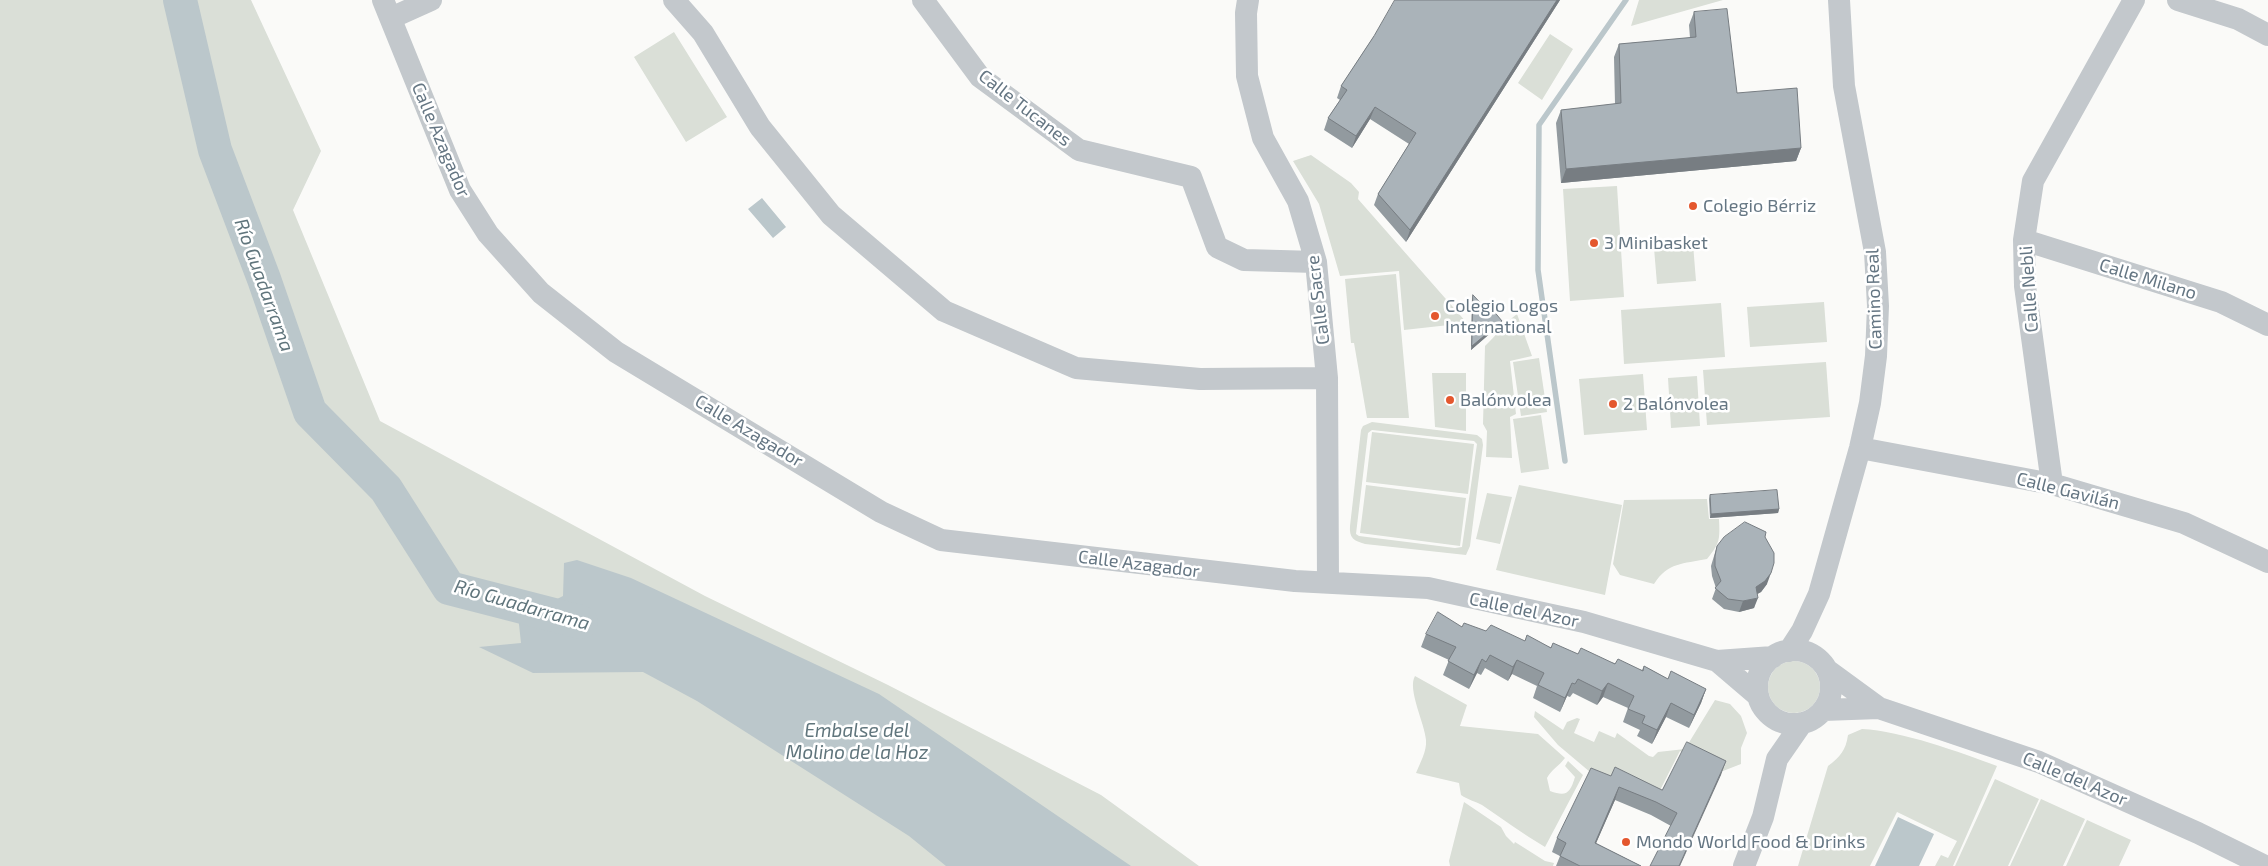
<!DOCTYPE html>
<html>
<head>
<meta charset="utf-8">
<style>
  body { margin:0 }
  canvas { display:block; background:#fafaf8 }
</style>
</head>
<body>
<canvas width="2268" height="866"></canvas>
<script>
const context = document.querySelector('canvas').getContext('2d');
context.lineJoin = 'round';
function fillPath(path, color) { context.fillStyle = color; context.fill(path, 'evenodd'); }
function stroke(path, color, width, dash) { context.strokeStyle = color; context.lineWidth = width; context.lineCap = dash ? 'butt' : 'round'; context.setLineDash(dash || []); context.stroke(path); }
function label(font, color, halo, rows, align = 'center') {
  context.font = font + ' "Exo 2",sans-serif'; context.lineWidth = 5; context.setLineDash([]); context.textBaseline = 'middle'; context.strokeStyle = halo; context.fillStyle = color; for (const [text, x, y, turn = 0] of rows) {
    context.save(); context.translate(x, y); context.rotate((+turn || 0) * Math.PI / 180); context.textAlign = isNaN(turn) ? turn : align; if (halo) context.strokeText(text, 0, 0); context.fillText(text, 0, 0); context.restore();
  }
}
const green = new Path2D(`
  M0 0H251L321 151 293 210 380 421 705 596 888 685 1101 795 1199 866H0Z
  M1639 0H1723L1631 26Z
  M674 32 727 117 686 142 634 57Z
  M1550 34 1573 49 1542 100 1518 83Z
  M1311 155 1351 183 1359 192 1358 199 1467 323 1404 330 1399 271 1340 276 1319 204 1293 161Z
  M1617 186 1624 297 1570 301 1563 189Z
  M1693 244 1696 281 1657 284 1654 248Z
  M1396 274 1409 418H1367L1354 343H1351L1345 279Z
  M1824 302 1827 342 1750 347 1747 307Z
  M1721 303 1725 357 1624 364 1621 310Z
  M1517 314 1532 356 1510 361 1516 414 1510 417 1512 458 1486 457 1487 431 1483 424 1485 346C1496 336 1505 323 1517 314Z
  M1539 358 1547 412 1521 416 1513 362Z
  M1826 362 1830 417 1707 425 1703 370Z
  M1432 373H1466V431L1435 427Z
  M1643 374 1647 430 1584 435 1579 379Z
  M1697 376 1700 426 1671 428 1668 378Z
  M1541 415 1549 469 1521 473 1513 419Z
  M1372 422 1477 435 1482 439 1483 445 1470 546 1466 555 1365 544C1354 541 1349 538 1350 526L1361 430 1363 426ZM1372 430 1474 441 1477 444 1462 547 1455 548 1359 536 1356 534 1368 433Z
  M1372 432 1474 444 1468 494 1366 482Z
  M1366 485 1466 498 1460 546 1360 533Z
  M1519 485 1622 505 1605 595 1496 570Z
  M1487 493 1512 497 1500 544 1476 539Z
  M1707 499 1709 519H1719C1720 540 1720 543 1707 559 1683 564 1668 562 1654 584L1620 575 1613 564 1624 500Z
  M1768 687a26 26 0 1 1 52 0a26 26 0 1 1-52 0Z
  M1415 676 1467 705 1460 726 1538 734 1565 758C1559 766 1551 770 1547 778L1550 791C1567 797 1570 793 1575 777L1565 766 1568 761 1583 775 1545 847C1523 834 1503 819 1482 805 1475 801 1468 800 1461 795L1459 783 1416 773C1420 763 1427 751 1426 740 1425 724 1407 689 1415 676Z
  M1715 700 1730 704 1741 716 1747 733 1741 748V764L1723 771 1680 751 1656 798 1590 772 1558 745 1534 717 1535 711 1563 730 1567 722 1577 718 1580 719 1574 733 1594 742 1599 731 1615 738 1617 733 1649 756 1653 757 1658 752 1685 749Z
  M1862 729C1902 731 1959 752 1997 766L1953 866H1935L1941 855 1948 858 1957 841 1897 812 1870 866H1798L1828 766C1840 757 1846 750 1848 735Z
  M1995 779 2039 799 2008 866H1955Z
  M2041 799 2085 819 2063 866H2010Z
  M1464 802 1501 827 1506 836 1514 844 1515 842 1545 861 1554 863 1553 866H1450L1449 861Z
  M2087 820 2131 840 2119 866H2066Z`);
const water = new Path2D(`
  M762 198 786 227 773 238 748 209Z
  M577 560 631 578 879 694 1131 866H946L909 836 697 701 643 672 533 673 479 647 521 643 518 615 532 612 563 596 564 563Z
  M1898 817 1934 834 1919 866H1875Z`);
const stream = new Path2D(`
  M1565 461 1538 270 1539 125 1626 0`);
const river = new Path2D(`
  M180 0 215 150 264 279 310 412 386 489 449 588 581 622`);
const minor = new Path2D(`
  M383 0 460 190 488 234 541 293 616 352 881 512 941 540 1295 581 1428 588 1584 622 1717 661 1773 657
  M674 0 703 33 760 127 831 215 944 311 1076 368 1200 379 1327 378
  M923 0 980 77 1079 150 1191 177 1217 247 1244 260 1316 262
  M1248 0 1246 13 1247 76 1263 138 1298 201 1316 262 1327 378 1328 582
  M2178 0 2238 19 2268 35
  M391 18 431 0
  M2024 240 2221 302 2268 325
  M1860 448 2052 484 2184 523 2268 562
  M2052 484 2025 286 2024 240 2033 181 2134 0
  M1757 687a37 37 0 1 1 74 0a37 37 0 1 1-74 0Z
  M1789 651 1802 631 1819 594 1860 448 1870 403 1876 356 1878 306 1875 252 1844 86 1839 0
  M1717 661 1758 696
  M1827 670 1879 708 2039 762 2198 833 2265 866
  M1823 710 1879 708
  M1744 866 1763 817 1777 759 1802 723`);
const wall = new Path2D(`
  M1560 0 1406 242 1374 205 1378 194 1409 144 1370 119 1352 148 1324 130 1328 118 1340 100 1337 98 1341 86 1374 36Z
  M1694 12 1737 93 1801 148 1796 161 1561 183 1556 123 1561 110 1615 104 1614 57 1619 44 1690 38 1689 25Z
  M1473 295 1489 312 1502 321 1501 324 1471 350 1472 299Z
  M1710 495 1779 509 1778 513 1710 518 1709 499Z
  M1765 537 1767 584 1761 592 1757 594 1754 608 1739 612 1724 609 1712 599 1716 588 1712 576 1711 566 1717 546Z
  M1462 627 1486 631 1642 670 1644 666 1668 679 1706 689 1701 703 1689 728 1666 717 1652 744 1637 736 1640 730 1623 722 1628 708 1603 697 1597 705 1573 693 1570 697 1567 696 1560 712 1533 698 1537 686 1512 674 1508 681 1485 668 1481 675 1477 673 1469 689 1443 675 1449 660 1421 647 1426 634Z
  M1721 775 1671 826 1651 815 1615 800 1596 843 1641 866H1556L1560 856 1552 852 1557 838 1611 776 1662 790Z`);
const shadedWall = new Path2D(`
  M1557 0H1560L1406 242 1410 230Z
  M1375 107 1370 119 1352 148 1356 136Z
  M1801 148 1796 161 1561 183 1566 169Z
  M1502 321 1501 324 1471 350 1472 346Z
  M1779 509 1778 513 1710 518 1711 514Z
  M1771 573 1767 584 1761 592 1752 597 1756 587Z
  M1758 598 1754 608 1739 612 1743 601Z
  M1482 659 1477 673 1469 689 1474 675Z
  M1517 660 1512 674 1508 681 1513 667Z
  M1572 683 1567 696 1560 712 1565 698Z
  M1608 683 1603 697 1597 705 1602 691Z
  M1706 689 1701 703 1689 728 1694 715Z
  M1671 703 1666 717 1652 744 1657 730Z
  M1726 761 1721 775 1680 866H1679Z
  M1619 787 1615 800 1590 857 1595 843Z`);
const building = new Path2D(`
  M1395 0H1557L1410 230 1378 194 1416 133 1375 107 1356 136 1328 118 1347 90 1341 86 1374 36Z
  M1727 9 1737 93 1797 88 1801 148 1566 169 1561 110 1621 103 1619 44 1696 37 1694 12Z
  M1473 295 1489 312 1492 309 1502 321 1472 346Z
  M1777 490 1779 509 1711 514 1710 495Z
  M1745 522 1766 532 1765 537 1774 553V563L1771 573 1765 581 1756 587 1758 598 1743 601 1728 599 1715 588 1721 581 1715 566V556L1717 546 1724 537Z
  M1438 612 1462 627 1464 623 1486 631 1491 625 1525 641 1527 635 1551 648 1553 643 1578 654 1581 648 1615 664 1618 659 1643 671 1644 666 1668 679 1671 671 1706 689 1694 715 1671 703 1657 730 1642 723 1645 716 1628 709 1634 696 1608 683 1602 691 1578 679 1575 684 1572 683 1565 698 1538 685 1544 673 1517 660 1513 667 1490 655 1486 662 1482 659 1474 675 1448 661 1456 647 1426 634Z
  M1687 742 1726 761 1679 866H1650L1677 813 1656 802 1619 787 1595 843 1641 866H1580L1560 856 1566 843 1557 838 1591 768 1611 776 1615 767 1662 790Z`);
const markers = [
  [1693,206,5,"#e4572e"],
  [1594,243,5,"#e4572e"],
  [1435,316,5,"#e4572e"],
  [1450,400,5,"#e4572e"],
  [1613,404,5,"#e4572e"],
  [1626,842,5,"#e4572e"]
];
const streetNames = [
  ["Calle Tucanes",1025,108,38],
  ["Calle Azagador",441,140,67],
  ["Calle Milano",2148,279,17],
  ["Calle Nebli",2029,289,-94],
  ["Camino Real",1874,299,-92],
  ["Calle Sacre",1318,300,-97],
  ["Calle Azagador",749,431,31],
  ["Calle Gavilán",2068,491,14],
  ["Calle Azagador",1139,564,7],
  ["Calle del Azor",1524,610,12],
  ["Calle del Azor",2075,779,23]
];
const poiNames = [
  ["Colegio Bérriz",1703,206],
  ["3 Minibasket",1604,243],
  ["Colegio Logos",1445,306],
  ["International",1445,327],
  ["Balónvolea",1460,400],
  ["2 Balónvolea",1623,404],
  ["Mondo World Food & Drinks",1636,842]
];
const waterNames = [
  ["Río Guadarrama",264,285,70],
  ["Río Guadarrama",522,605,16],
  ["Embalse del",857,731],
  ["Molino de la Hoz",857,753]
];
fillPath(green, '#dadfd7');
fillPath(water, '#bbc7cb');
stroke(stream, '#bbc7cb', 5.5);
stroke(river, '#bbc7cb', 34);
stroke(minor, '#c3c8cc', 22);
fillPath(wall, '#929a9f');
fillPath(shadedWall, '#777d82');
fillPath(building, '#aab3b9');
stroke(building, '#777d82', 1);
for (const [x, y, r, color] of markers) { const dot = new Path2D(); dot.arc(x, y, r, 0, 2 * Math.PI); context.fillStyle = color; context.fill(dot); stroke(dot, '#fff', 2); }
label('18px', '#657683', '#fff', streetNames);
label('18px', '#657683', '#fff', poiNames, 'left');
label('italic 19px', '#60757c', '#fff', waterNames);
</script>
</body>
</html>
